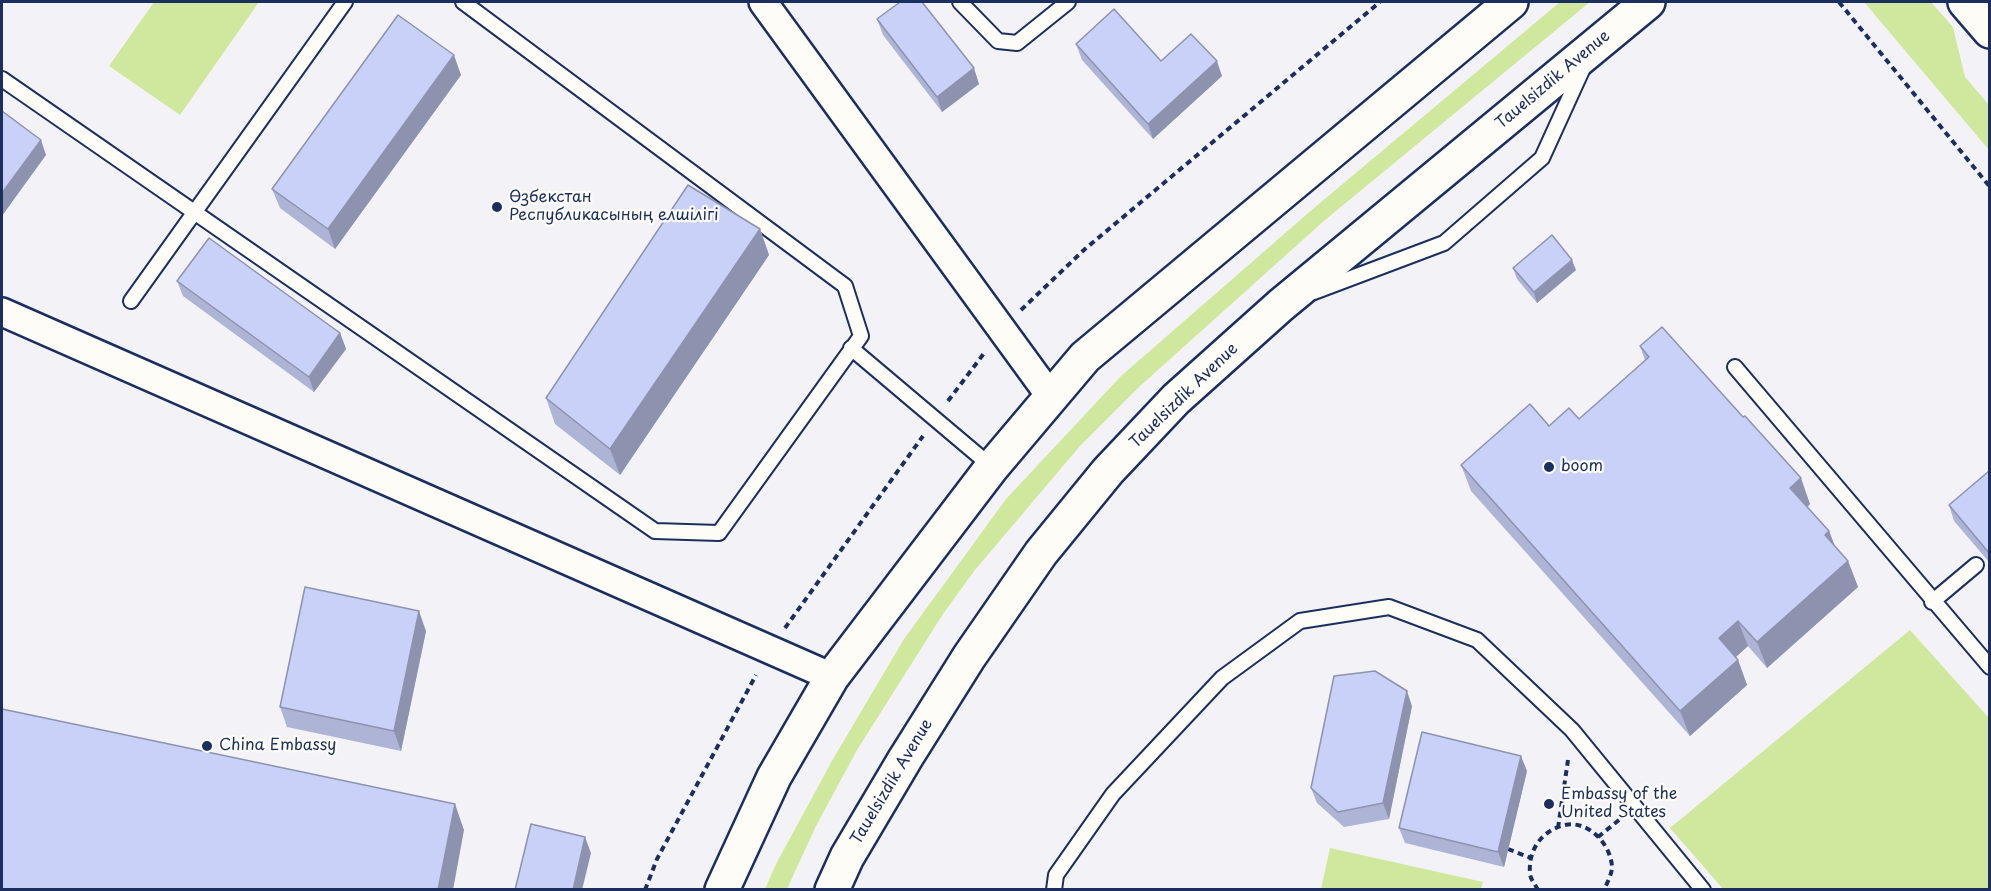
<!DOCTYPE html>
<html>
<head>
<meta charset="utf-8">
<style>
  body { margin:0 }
  #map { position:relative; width:1991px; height:891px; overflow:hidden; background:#f3f3f7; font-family:"Playpen Sans",sans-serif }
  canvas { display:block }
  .frame { position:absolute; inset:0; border:3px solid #1b2f5e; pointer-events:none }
</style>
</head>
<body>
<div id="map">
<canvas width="1991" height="891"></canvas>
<div class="frame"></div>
</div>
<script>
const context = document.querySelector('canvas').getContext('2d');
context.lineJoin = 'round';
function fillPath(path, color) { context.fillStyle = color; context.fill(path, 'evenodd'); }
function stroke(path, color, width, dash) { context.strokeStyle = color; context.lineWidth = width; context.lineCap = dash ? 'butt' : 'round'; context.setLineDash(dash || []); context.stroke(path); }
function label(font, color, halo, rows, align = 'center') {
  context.font = font + ' "Playpen Sans",sans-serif'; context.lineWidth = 4.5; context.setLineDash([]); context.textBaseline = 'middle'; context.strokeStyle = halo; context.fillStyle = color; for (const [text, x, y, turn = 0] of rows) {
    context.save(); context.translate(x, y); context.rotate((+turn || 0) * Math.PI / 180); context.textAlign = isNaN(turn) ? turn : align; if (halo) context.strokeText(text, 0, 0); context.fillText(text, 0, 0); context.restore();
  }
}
const green = new Path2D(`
  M154 2H259L180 115 109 66Z
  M1560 2H1590L1325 220 1139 387 1080 446 975 570 943 614 857 750 816 826 787 889H765L776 864 833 759 904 639 1006 499 1121 376 1314 208Z
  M1864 2H1931L1953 27 1965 77 1989 105V150Z
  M1910 630 1989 718V889H1723L1670 828Z
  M1330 848 1483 882 1481 889H1321Z`);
const path = new Path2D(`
  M1839 2 1990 187
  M1021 310 1085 249 1380 2
  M948 401 985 352
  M785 628 923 436
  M1558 828 1568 760
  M1598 837 1619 820
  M1508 849 1531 858
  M645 890 657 859 756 675
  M1538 890C1535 884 1530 879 1530 873 1528 850 1542 830 1565 825 1589 820 1611 845 1612 867 1612 874 1607 883 1604 890`);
const lane = new Path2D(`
  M960 2 998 41 1017 43 1068 2
  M2 79 655 531 719 533 861 336 845 286 463 2
  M1314 292 1444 243 1542 158 1583 68
  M131 301 345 2
  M851 348 992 467
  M1735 367 1990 667
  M1932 602 1976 565
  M1054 890 1056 875 1113 794 1222 678 1300 621 1389 607 1477 640 1572 730 1703 890`);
const street = new Path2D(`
  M763 2 1051 397
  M2 312 832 677`);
const secondary = new Path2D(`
  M1965 2 1990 31
  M722 890 774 777 832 677 992 467 1085 357 1511 2
  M832 890 847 857 905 759 969 657 1041 553 1108 471 1176 399 1281 305 1648 2`);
const wall = new Path2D(`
  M877 19 979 84 942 112 883 35Z
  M1076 44 1161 61 1222 76 1153 139 1082 60Z
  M461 75 335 249 280 208 272 189Z
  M760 229 769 255 620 475 555 424 546 398Z
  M1513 268 1576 270 1537 303 1517 279Z
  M177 281 340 333 346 349 314 392 183 296Z
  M1640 346 1810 504 1807 507 1829 531 1835 546 1848 561 1858 587 1767 668 1748 646 1736 657 1738 660 1747 685 1690 736 1471 491 1461 465 1549 426 1579 419 1645 360Z
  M1989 471V562L1954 521 1949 505Z
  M426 631 401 751 287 727 280 707Z
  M1412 706 1389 819 1344 827 1317 803 1311 788Z
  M1527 771 1504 867 1405 843 1399 828Z`);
const shadedWall = new Path2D(`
  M454 55 461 75 335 249 328 229Z
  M1217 61 1222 76 1153 139 1148 124Z
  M974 68 979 84 942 112 937 97Z
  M41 140 46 155 2 216V193Z
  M760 229 769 255 620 475 610 449Z
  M1572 260 1576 270 1537 303 1534 292Z
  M340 333 346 349 314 392 309 377Z
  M1801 478 1810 504 1800 514 1790 488Z
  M1829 531 1839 557 1825 535Z
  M1848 561 1858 587 1767 668 1757 642Z
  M419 611 426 631 401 751 394 731Z
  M1738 621 1748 646 1728 664 1719 638Z
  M1738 660 1747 685 1690 736 1680 711Z
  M1407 691 1412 706 1389 819 1383 803Z
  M1521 756 1527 771 1504 867 1498 852Z
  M455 804 464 830 453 890H438Z
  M585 837 591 853 582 890H573Z`);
const building = new Path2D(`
  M900 2H922L974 68 937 97 877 19Z
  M1114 9 1161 61 1191 34 1217 61 1148 124 1076 44Z
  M398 15 454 55 328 229 272 189Z
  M2 111 41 140 2 193Z
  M688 185 760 229 610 449 546 398Z
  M1552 235 1572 260 1534 292 1513 268Z
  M209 238 340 333 309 377 177 281Z
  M1662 327 1743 417 1745 416 1801 478 1790 488 1829 531 1825 535 1848 561 1757 642 1738 621 1719 638 1738 660 1680 711 1461 465 1530 404 1549 426 1569 408 1579 419 1649 357 1640 346Z
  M1989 471V553L1949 505Z
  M305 587 419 611 394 731 280 707Z
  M1375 671 1407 691 1383 803 1338 812 1311 788 1334 676Z
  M2 709 455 804 438 890H2Z
  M1422 732 1521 756 1498 852 1399 828Z
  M531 824 585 837 573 890H515Z`);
const markers = [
  [497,207,6,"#1b2f5e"],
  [1549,467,6,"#1b2f5e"],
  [207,746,6,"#1b2f5e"],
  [1549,804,6,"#1b2f5e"]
];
const streetNames = [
  ["Tauelsizdik Avenue",1553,80,-40],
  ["Tauelsizdik Avenue",1184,396,-44],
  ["Tauelsizdik Avenue",892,782,-59]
];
const poiNames = [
  ["Өзбекстан",509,198],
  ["Республикасының елшілігі",509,216],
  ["boom",1561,467],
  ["China Embassy",219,746],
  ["Embassy of the",1561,795],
  ["United States",1561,813]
];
fillPath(green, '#d0e89e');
stroke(lane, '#1b2f5e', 18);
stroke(street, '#1b2f5e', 32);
stroke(secondary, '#1b2f5e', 38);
stroke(path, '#1b2f5e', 4, [6, 4.5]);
stroke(lane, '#fdfcf7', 14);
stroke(street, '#fdfcf7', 27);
stroke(secondary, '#fdfcf7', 33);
fillPath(wall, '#aeb4d6');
fillPath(shadedWall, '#8d92ae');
fillPath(building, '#cad1f9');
stroke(building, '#8d92ae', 1.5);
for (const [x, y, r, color] of markers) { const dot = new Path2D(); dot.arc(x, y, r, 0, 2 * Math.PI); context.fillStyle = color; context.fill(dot); stroke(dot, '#fdfcf7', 2); }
label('16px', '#1b2f5e', '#fdfcf7', streetNames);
label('16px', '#1b2f5e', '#fdfcf7', poiNames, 'left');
</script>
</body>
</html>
